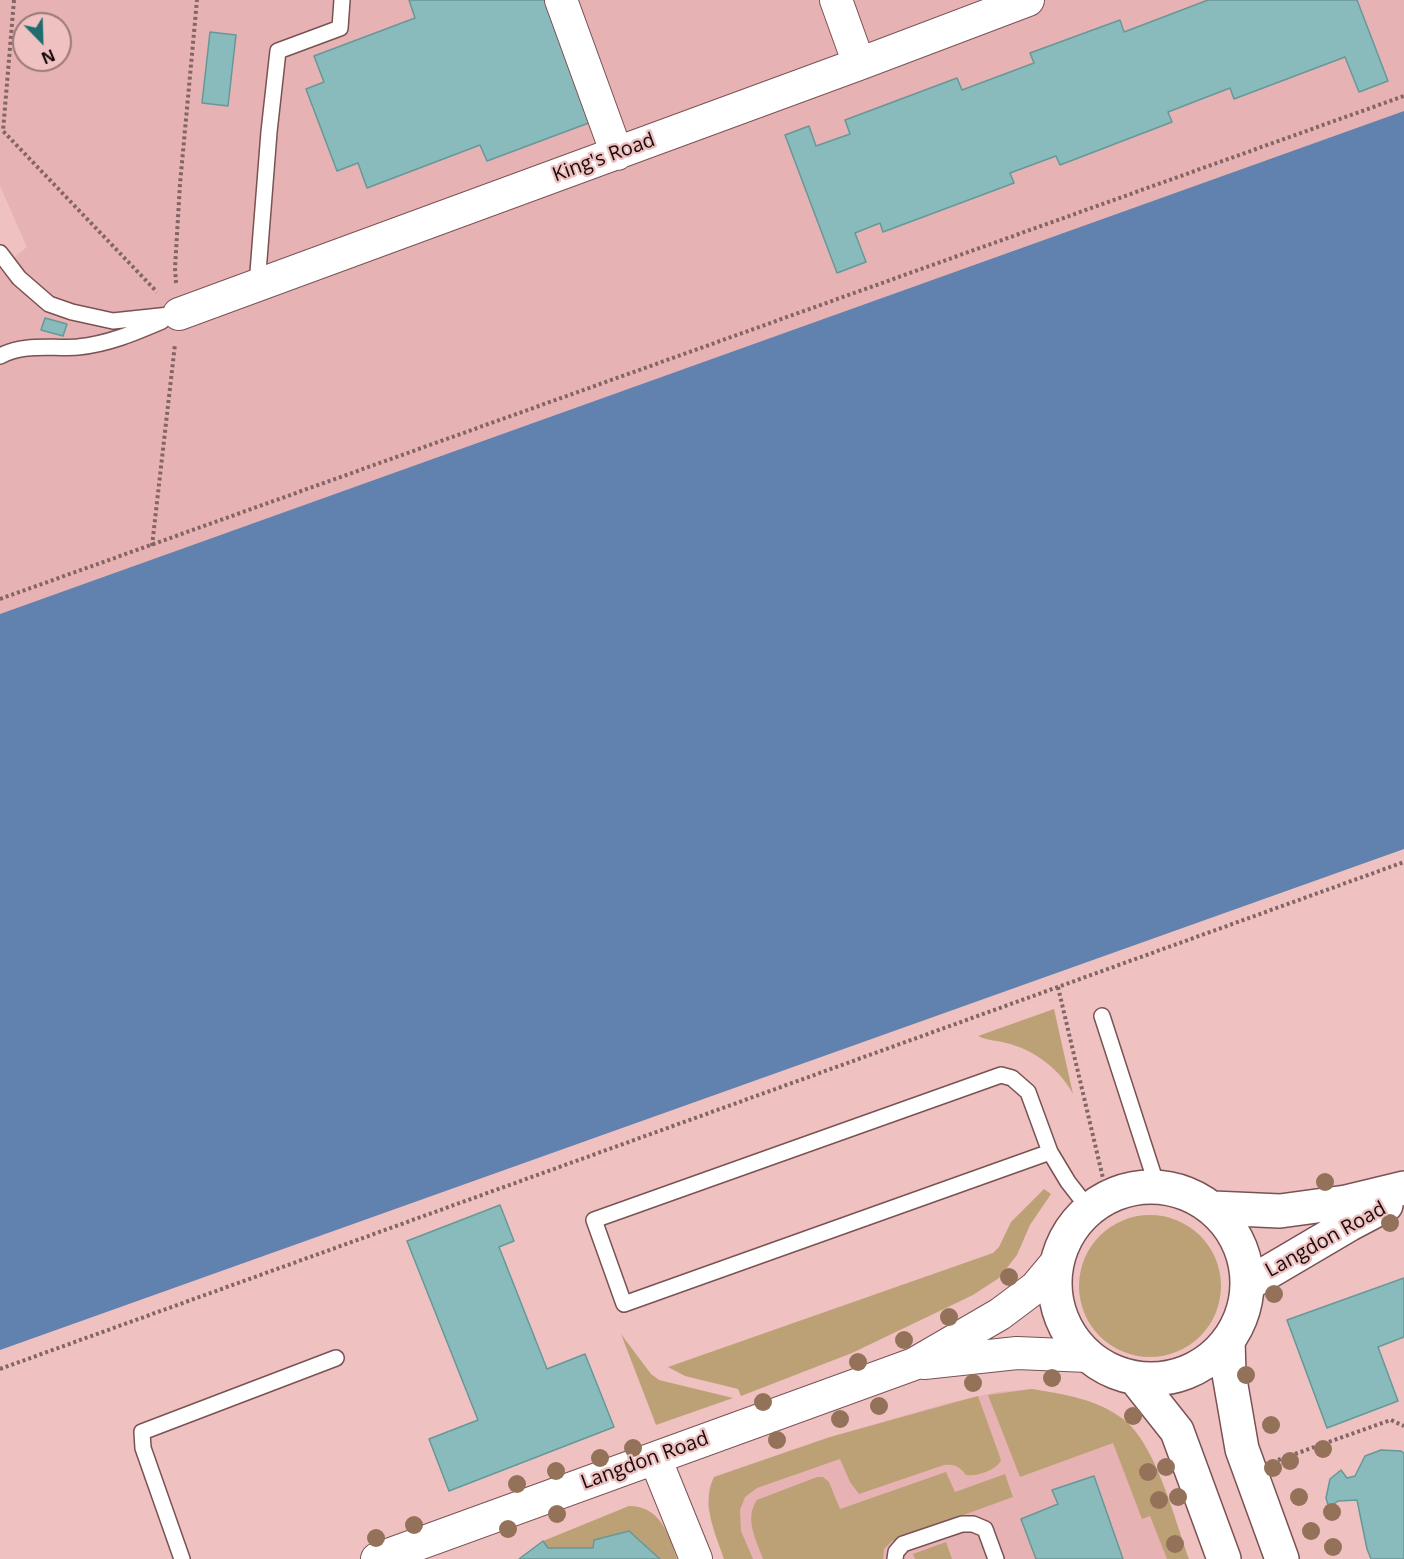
<!DOCTYPE html>
<html>
<head>
<meta charset="utf-8">
<style>
  body { margin:0 }
  #map { position:relative; width:1404px; height:1559px; overflow:hidden; background:#efc1c1; font-family:"Open Sans",sans-serif }
  canvas { display:block }
  .north { position:absolute; left:12px; top:12px; width:60px; height:60px; box-sizing:border-box; background:#efc1c1; border:2px solid #9a7879; border-radius:50%; rotate:157deg; font-size:16px; font-weight:700; line-height:24px; text-align:center; color:#1a0b0c }
  .north::after { content:''; display:block; margin:auto; width:21px; height:27px; background:#1f6c6e; clip-path:polygon(50% 0,100% 100%,50% 72%,0 100%) }
</style>
</head>
<body>
<div id="map">
<canvas width="1404" height="1559"></canvas>
<div class="north">N</div>
</div>
<script>
const context = document.querySelector('canvas').getContext('2d');
context.lineJoin = 'round';
function fillPath(path, color) { context.fillStyle = color; context.fill(path, 'evenodd'); }
function stroke(path, color, width, dash) { context.strokeStyle = color; context.lineWidth = width; context.lineCap = dash ? 'butt' : 'round'; context.setLineDash(dash || []); context.stroke(path); }
function label(font, color, halo, rows, align = 'center') {
  context.font = font + ' "Open Sans",sans-serif'; context.lineWidth = 4.5; context.setLineDash([]); context.textBaseline = 'middle'; context.strokeStyle = halo; context.fillStyle = color; for (const [text, x, y, turn = 0] of rows) {
    context.save(); context.translate(x, y); context.rotate((+turn || 0) * Math.PI / 180); context.textAlign = isNaN(turn) ? turn : align; if (halo) context.strokeText(text, 0, 0); context.fillText(text, 0, 0); context.restore();
  }
}
const built = new Path2D(`
  M0 0H1404V111L0 614V269L27 247 0 186ZM24 24H60V60H24Z
  M1032 1389 1066 1395 1093 1403 1123 1419 1132 1428 1154 1462 1189 1559H724L708 1507 709 1488 714 1477 830 1437 948 1403 997 1392Z`);
const green = new Path2D(`
  M1054 1009 1073 1094C1060 1069 1033 1049 1006 1043 995 1040 988 1041 978 1036Z
  M1044 1189 1051 1194 1030 1225 1017 1255 999 1278 973 1295 852 1353 741 1396 738 1389 685 1376 668 1367 993 1253 999 1247 1011 1222Z
  M1079 1286a71 71 0 1 1 142 0a71 71 0 1 1-142 0Z
  M621 1334 651 1374 659 1380 733 1398 656 1425Z
  M1032 1389C1063 1394 1097 1399 1123 1419 1156 1444 1175 1520 1189 1559H1167L1150 1516 1142 1519 1113 1443 1020 1477 988 1395Z
  M978 1396 1001 1460C997 1470 976 1477 966 1475 959 1466 955 1464 944 1465L859 1494 850 1482 840 1459 757 1488 745 1497 740 1510 741 1531 753 1559H724C715 1532 701 1505 714 1477L830 1437Z
  M946 1472 955 1492 1005 1474 1013 1497 892 1541 884 1549 883 1559H763C756 1539 744 1519 757 1500L817 1477H823L829 1482 840 1509Z
  M629 1506C660 1506 669 1534 677 1559H660L628 1531 594 1540 593 1548H548L543 1541Z
  M946 1542 952 1559H915L913 1554Z`);
const water = new Path2D(`
  M1404 111V849L0 1350V614Z`);
const building = new Path2D(`
  M409 0H549L594 121 487 161 480 145 367 188 358 163 337 171 306 89 324 82 314 56 415 18Z
  M1208 0H1357L1388 81 1359 92 1345 57 1234 99 1230 88 1168 112 1172 122 1060 165 1056 156 1010 173 1014 183 883 232 880 223 855 233 866 262 837 273 785 135 809 126 816 146 850 134 845 120 957 78 962 90 1034 63 1030 53 1120 20 1124 32Z
  M210 32 236 35 228 106 202 103Z
  M45 318 67 324 63 336 41 330Z
  M500 1205 514 1241 499 1247 547 1369 585 1354 614 1427 449 1491 429 1439 478 1420 407 1241Z
  M1404 1278V1337L1378 1347 1398 1401 1327 1428 1287 1320Z
  M1381 1450 1401 1451 1404 1453V1559H1371L1367 1549 1357 1500 1338 1501 1329 1508 1326 1498 1330 1479 1341 1470 1347 1478 1355 1476 1365 1456Z
  M1094 1476 1123 1559H1036L1021 1519 1058 1504 1052 1490Z
  M629 1531 660 1559H519L543 1541 548 1548H593L594 1540Z`);
const path = new Path2D(`
  M14 0 3 131 157 292
  M176 283 175 268 180 184 197 0
  M152 546 175 344
  M0 599 1404 96
  M1058 987 1106 1191
  M0 1369 1404 862
  M1278 1460 1391 1420 1404 1426`);
const service = new Path2D(`
  M0 253 19 278 49 304 72 312 113 321 179 314
  M257 285 269 132 278 51 340 28 342 0
  M0 356C25 343 51 349 78 347 108 344 134 333 162 321
  M1102 1016 1157 1186
  M1001 1075 1012 1078 1028 1092 1050 1152 624 1304 594 1220Z
  M1050 1152 1068 1182 1089 1209
  M182 1559 143 1448 142 1432 336 1358
  M895 1559 896 1552 903 1544 962 1524H973L985 1529 996 1559`);
const minor = new Path2D(`
  M561 0 617 154
  M836 0 859 64
  M179 314 859 64 1028 0
  M924 1363 1017 1353 1088 1356
  M655 1458 696 1559
  M377 1559 914 1364 1000 1314 1036 1287 1056 1263`);
const tertiary = new Path2D(`
  M1055 1283a96 96 0 1 1 192 0a96 96 0 1 1-192 0Z
  M1213 1208 1280 1211 1346 1202 1404 1188
  M1248 1284 1350 1224 1386 1205
  M1228 1340 1229 1374 1242 1449 1282 1559
  M1135 1378 1177 1431 1224 1559`);
const trees = [
  [1325,1182],
  [1390,1223],
  [1009,1277],
  [1274,1294],
  [949,1317],
  [904,1340],
  [858,1362],
  [1246,1375],
  [1052,1378],
  [973,1383],
  [763,1402],
  [879,1406],
  [1133,1416],
  [840,1419],
  [1271,1425],
  [777,1440],
  [633,1448],
  [1323,1449],
  [600,1458],
  [1290,1461],
  [1166,1467],
  [1273,1468],
  [556,1471],
  [1148,1472],
  [517,1484],
  [1178,1497],
  [1299,1497],
  [1159,1500],
  [1332,1512],
  [557,1514],
  [414,1525],
  [508,1529],
  [1311,1531],
  [376,1538],
  [1175,1544],
  [1333,1547]
];
const streetNames = [
  ["King's Road",604,158,-20],
  ["Langdon Road",1326,1240,-29],
  ["Langdon Road",645,1461,-20]
];
fillPath(built, '#e7b2b3');
fillPath(green, '#bda176');
fillPath(water, '#6181af');
fillPath(building, '#89bbbc');
stroke(building, '#669899', 1.5);
stroke(service, '#7a5253', 18);
stroke(minor, '#7a5253', 34);
stroke(tertiary, '#7a5253', 36);
stroke(path, '#836565', 4, [3, 3]);
stroke(service, '#fff', 15);
stroke(minor, '#fff', 32);
stroke(tertiary, '#fff', 33);
context.fillStyle = '#94725a';
for (const [x, y] of trees) { context.beginPath(); context.arc(x, y, 9, 0, 2 * Math.PI); context.fill(); }
label('20px', '#1a0b0c', '#efc1c1', streetNames);
</script>
</body>
</html>
